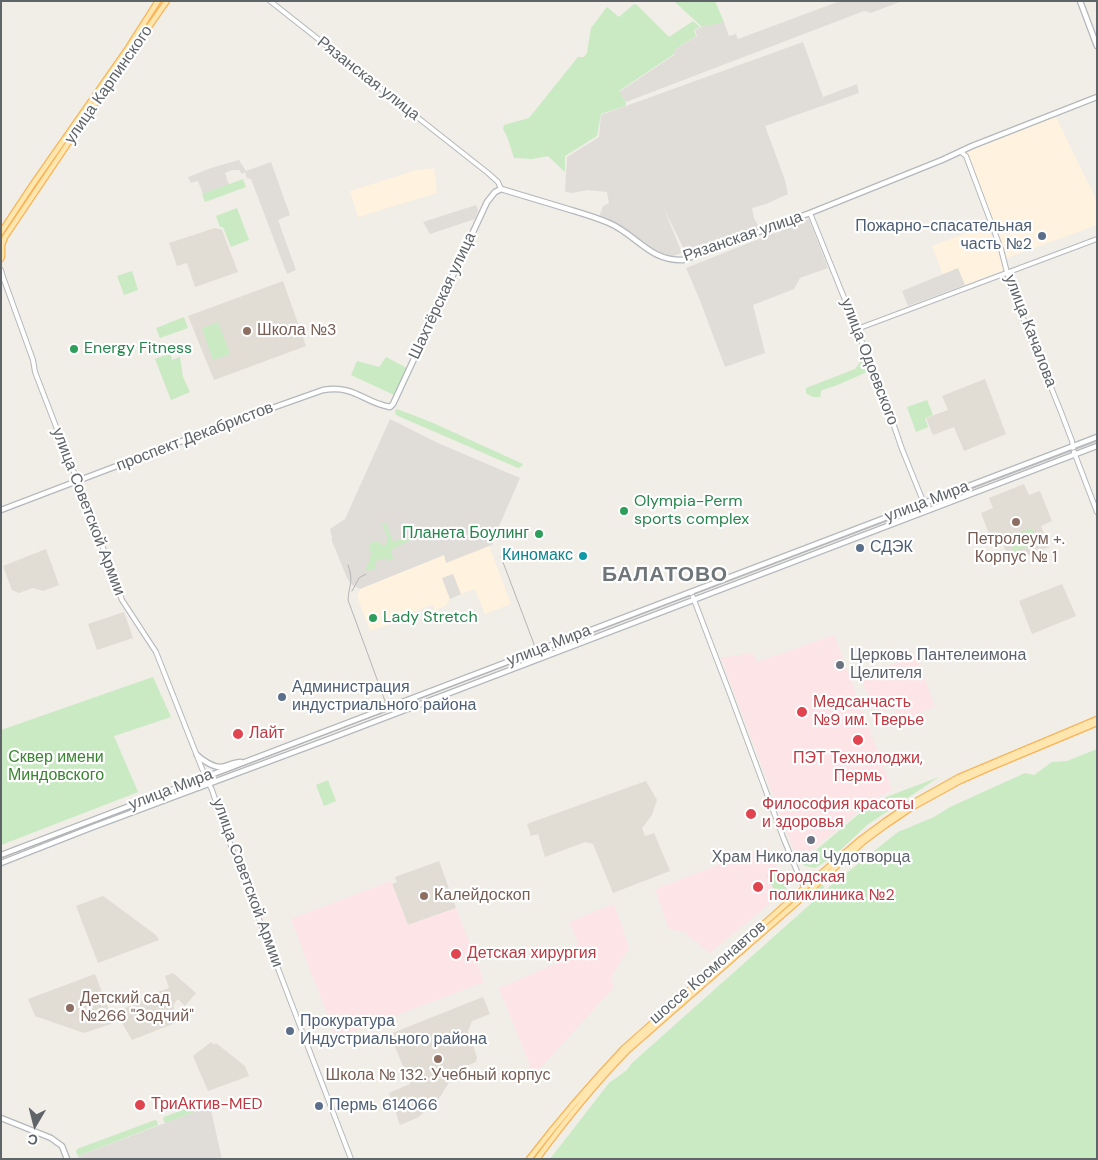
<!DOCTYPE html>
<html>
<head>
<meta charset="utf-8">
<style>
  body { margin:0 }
  #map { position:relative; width:1098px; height:1160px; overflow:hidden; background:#f1ede7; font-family:"DM Sans",sans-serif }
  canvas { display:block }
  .frame { position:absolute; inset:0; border:2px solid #5e6468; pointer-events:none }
  .north { position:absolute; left:10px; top:1100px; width:50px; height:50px; -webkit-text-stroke:4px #fff; paint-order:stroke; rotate:188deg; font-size:14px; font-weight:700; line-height:20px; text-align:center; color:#5e6468 }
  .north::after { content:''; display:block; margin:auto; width:18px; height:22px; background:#5e6468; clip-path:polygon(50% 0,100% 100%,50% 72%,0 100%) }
</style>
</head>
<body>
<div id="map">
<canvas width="1098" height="1160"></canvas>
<div class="frame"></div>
<div class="north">С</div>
</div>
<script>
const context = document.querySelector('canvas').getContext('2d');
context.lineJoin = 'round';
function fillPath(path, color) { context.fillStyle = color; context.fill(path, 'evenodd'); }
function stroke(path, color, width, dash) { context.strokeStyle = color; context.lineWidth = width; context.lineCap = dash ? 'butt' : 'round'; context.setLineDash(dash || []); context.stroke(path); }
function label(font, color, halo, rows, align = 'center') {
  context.font = font + ' "DM Sans",sans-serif'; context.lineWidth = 4.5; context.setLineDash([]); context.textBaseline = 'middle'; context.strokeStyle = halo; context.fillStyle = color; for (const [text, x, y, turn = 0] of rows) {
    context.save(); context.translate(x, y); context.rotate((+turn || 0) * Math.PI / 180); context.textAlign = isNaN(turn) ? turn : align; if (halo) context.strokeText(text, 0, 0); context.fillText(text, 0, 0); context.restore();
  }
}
const commercial = new Path2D(`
  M1056 117 1093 193 1097 204V225L1007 258 967 153 971 150Z
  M434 168 437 193 358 217 350 191 413 171Z
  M985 226 988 227 1000 257 1003 270 965 285 958 268 943 275 932 246Z
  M489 546 511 604 485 614 475 589 461 594 453 574 442 578 450 599 446 606 435 610 432 605 403 616 401 620 370 631 357 596 360 589 445 555 447 562Z`);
const industrial = new Path2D(`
  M840 1H902L871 13 864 11 626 102 619 92 674 55 675 49 697 36 695 30 711 23 724 22 729 36 736 34 738 39Z
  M803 42 823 97 857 84 859 93 765 126 785 180 788 194 766 204 752 208 754 218 760 229 686 253 664 209 682 253 670 257 652 249 626 229 599 217 603 206 609 203 607 192 588 190 572 193 565 192 567 157 599 137 601 115Z
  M239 160 246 171 271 162 290 215 278 220 296 270 287 274 251 179 247 178 245 172 242 174 239 170H232L225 173 229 185 203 194 198 181 191 183 188 177 211 168Z
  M476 205 478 210 475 219 430 234 423 222Z
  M809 219 828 268 800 278 794 289 753 305 765 353 725 367 699 298 686 268Z
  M958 268 965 285 908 306 902 291Z
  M390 419 438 443 520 478 497 531 491 537 493 544 492 545 446 563 444 555 360 589 352 585 347 578 332 541V537L330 529 345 519Z
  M453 574 461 594 450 599 442 578Z
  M210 1106 222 1159H79L78 1156Z`);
const education = new Path2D(`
  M215 228 222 230 238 272 195 287 187 263 177 266 169 243Z
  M283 281 306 346 214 380 188 316Z
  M985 379 1006 434 964 451 954 427 933 435 926 418 948 410 942 396Z
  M1024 484 1029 495 1040 491 1052 521 1041 526 1049 547 1010 563 1002 541 993 544 981 513 993 508 989 498Z
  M46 549 59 585 43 591 33 588 19 593 12 590 3 566Z
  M1062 584 1076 616 1032 634 1019 601Z
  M124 612 133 638 97 650 88 624Z
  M646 781 657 800 652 815 642 828 645 836 654 833 670 871 613 893 593 844 585 842 545 857 538 834 531 836 527 824Z
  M439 861 456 908 408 925 392 884 397 882 395 877Z
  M103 896 156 935 159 940 98 963 76 906Z
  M173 973 196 993 185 1006 178 999 173 1005 178 1022 132 1040 119 1018 121 1016 119 1012 120 1010 138 1003 144 997 169 988 165 976Z
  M95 974 114 1023 84 1033 35 1016 28 999Z
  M483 997 490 1014 472 1021 468 1031 477 1057 476 1062 457 1070 436 1103 417 1118 400 1125 389 1093 410 1084 390 1034Z
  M211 1042 214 1045 216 1043 245 1066 249 1076 208 1091 193 1056Z`);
const medical = new Path2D(`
  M834 635 892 790 872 800 798 861 721 658 752 653 757 662Z
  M916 656 935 707 901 720 894 708 877 713 859 676Z
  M768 846 787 889 710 953 684 932 669 929 655 889Z
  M391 881 408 925 456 908 484 982 336 1038 291 919Z
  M614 904 629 948 611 977 614 987 534 1075 499 988 569 958 578 941 569 922Z`);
const green = new Path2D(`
  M674 1H715L724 22 702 27Z
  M634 4 637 5 669 37 693 21 700 27 694 30 696 36 675 49 674 54 619 91 626 103 625 106 601 114 597 136 565 156V172L548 156 532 159 514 158 508 139 503 129 504 125 529 118 578 57H584L587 53 591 28 607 7 619 17Z
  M243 179 246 187 205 202 202 194Z
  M237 208 249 240 231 247 223 227H220L216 216Z
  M132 271 138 290 124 295 117 276Z
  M184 317 188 328 160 338 156 328Z
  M218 322 230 354 213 360 202 328Z
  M168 354 171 355 172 360 180 357 183 377 190 392 171 400 155 359Z
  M386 357 407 368 394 395 351 375 357 361 379 367Z
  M860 360H863L867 372 835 386 822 390 820 395 821 397H813L806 393V388L855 369 859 364Z
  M927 400 933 415 925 418 928 427 916 432 907 407Z
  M397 409 431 422 523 464 522 466 518 468 396 415 395 411Z
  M386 523 393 542 412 535V539L391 550 393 559 388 561 386 558 376 561 375 569 367 571 366 568C368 564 370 559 371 554 371 550 369 548 370 543L377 541 382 545H385C390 539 385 531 382 524Z
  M1032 528 1038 542 1014 552 1008 538Z
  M153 677 171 717 114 736 138 792 1 845V730Z
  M1097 749V1159H550L609 1083 627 1070 632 1063 815 900 812 894V893L822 884 824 887 823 892 898 832 934 817 950 807 1025 773 1034 775 1052 762 1067 761Z
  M939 777 867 825 834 856 815 868 805 866 801 863 873 802Z
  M328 780 336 801 324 806 316 785Z
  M778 869 788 892 781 896 774 890 767 876Z
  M209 1100 210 1106 165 1123 163 1119 164 1117Z
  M155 1120 157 1121 158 1125 78 1156 76 1152 77 1149Z`);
const tertiary = new Path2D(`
  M270 1 488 173 498 182 501 189
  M961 152 966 156 1001 249 1011 288 1061 412 1072 441 1074 452 1097 512
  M810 213 884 397 902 449 927 511
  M1 270 3 277 33 360 35 372 72 468 82 490 122 600 156 652 203 771 212 790 228 838 351 1159
  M857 329 1097 239
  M691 592 730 694 783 837 801 881 807 893`);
const secondary = new Path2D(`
  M1080 1 1097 46
  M1 510 227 424 323 390C356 385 362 402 390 407L393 404 487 202 495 192 501 189C521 195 541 201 561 207 577 212 593 216 609 223 637 235 649 261 683 260L810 213 942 160 972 146 1097 97
  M197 755C202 760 213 767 220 767 227 767 233 762 241 762
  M1 855 1097 437
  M1 863 93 827 329 739 1097 446
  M1 1118 51 1138 62 1146 67 1159`);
const primary = new Path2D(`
  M1 232 33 184 128 48 158 1
  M1 259 2 256V245L5 237 90 111 167 1
  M529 1159C559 1120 591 1083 624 1048L804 888 861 839 884 822 909 805 959 777 1097 719
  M537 1159C565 1121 595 1084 628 1050L803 897 863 842 886 825 911 808 960 781 987 769 1097 723`);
const tram = new Path2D(`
  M501 557 534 644V652L528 659
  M348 565C354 582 349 584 348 600L385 701 384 709 379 714
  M352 591 359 578 366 574
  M1 858 1097 441`);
const markers = [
  [1042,236,5,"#5c6f8a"],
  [247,331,5,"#8d6e63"],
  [74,349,5,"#2e9e5b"],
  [624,511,5,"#2e9e5b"],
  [1016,522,5,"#8d6e63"],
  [539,534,5,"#2e9e5b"],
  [860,548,5,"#5c6f8a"],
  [583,556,5,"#0f9aa8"],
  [373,618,5,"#2e9e5b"],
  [840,665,5,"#6b7280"],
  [282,697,5,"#5c6f8a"],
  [802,712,6,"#e0444e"],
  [238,734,6,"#e0444e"],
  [858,740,6,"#e0444e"],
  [751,814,6,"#e0444e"],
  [811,840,5,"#6b7280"],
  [758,887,6,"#e0444e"],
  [424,896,5,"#8d6e63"],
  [456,954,6,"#e0444e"],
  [70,1008,5,"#8d6e63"],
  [290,1031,5,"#5c6f8a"],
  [438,1059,5,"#8d6e63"],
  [140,1105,6,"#e0444e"],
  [319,1106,5,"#5c6f8a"]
];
const streetNames = [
  ["Рязанская улица",368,79,38],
  ["улица Карпинского",109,85,-55],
  ["Рязанская улица",743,237,-19],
  ["Шахтёрская улица",443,296,-65],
  ["улица Качалова",1030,331,69],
  ["улица Одоевского",869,362,69],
  ["проспект Декабристов",195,437,-21],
  ["улица Мира",927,502,-21],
  ["улица Советской Армии",88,512,69],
  ["улица Мира",549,646,-21],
  ["улица Мира",171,790,-21],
  ["улица Советской Армии",247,883,70],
  ["шоссе Космонавтов",708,973,-41]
];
const serviceNames = [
  ["Пожарно-спасательная",1032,227,"right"],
  ["часть №2",1032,245,"right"],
  ["СДЭК",870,548],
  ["Администрация",292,688],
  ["индустриального района",292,706],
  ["Прокуратура",300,1022],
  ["Индустриального района",300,1040],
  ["Пермь 614066",329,1106]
];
const educationNames = [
  ["Школа №3",257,331],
  ["Петролеум +.",1016,540,"center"],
  ["Корпус № 1",1016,558,"center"],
  ["Калейдоскоп",434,896],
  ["Детский сад",80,999],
  ["№266 \"Зодчий\"",80,1017],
  ["Школа № 132. Учебный корпус",438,1076,"center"]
];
const leisureNames = [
  ["Energy Fitness",84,349],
  ["Olympia-Perm",634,502],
  ["sports complex",634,520],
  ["Планета Боулинг",529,534,"right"],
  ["Lady Stretch",383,618]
];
const cultureNames = [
  ["Киномакс",573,556]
];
const worshipNames = [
  ["Церковь Пантелеимона",850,656],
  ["Целителя",850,674],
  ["Храм Николая Чудотворца",811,858,"center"]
];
const healthNames = [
  ["Медсанчасть",813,703],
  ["№9 им. Тверье",813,721],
  ["Лайт",249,734],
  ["ПЭТ Технолоджи,",858,759,"center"],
  ["Пермь",858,777,"center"],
  ["Философия красоты",762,805],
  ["и здоровья",762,823],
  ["Городская",769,878],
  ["поликлиника №2",769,896],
  ["Детская хирургия",467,954],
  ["ТриАктив-MED",151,1105]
];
const parkNames = [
  ["Сквер имени",56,758],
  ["Миндовского",56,776]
];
const districtNames = [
  ["БАЛАТОВО",665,575]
];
fillPath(commercial, '#fff2de');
fillPath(industrial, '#e0ddd9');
fillPath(education, '#e1ddd5');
fillPath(medical, '#fde4e6');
fillPath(green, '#c9eac3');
stroke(tertiary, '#b4b8bc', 6);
stroke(secondary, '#b3b8bc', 7);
stroke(primary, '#f9b458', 7);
stroke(tertiary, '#fff', 4);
stroke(secondary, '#fff', 4.5);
stroke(primary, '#ffe6ae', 4.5);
stroke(tram, '#b4b5b6', 1);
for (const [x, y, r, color] of markers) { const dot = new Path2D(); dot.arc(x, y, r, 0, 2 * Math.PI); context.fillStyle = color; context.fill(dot); stroke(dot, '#fff', 2); }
label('16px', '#5e6468', '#fff', streetNames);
label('16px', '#4e5e75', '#fff', serviceNames, 'left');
label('16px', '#785e54', '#fff', educationNames, 'left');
label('16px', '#27864d', '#fff', leisureNames, 'left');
label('16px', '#0d838f', '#fff', cultureNames, 'right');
label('16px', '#5b616d', '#fff', worshipNames, 'left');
label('16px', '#be3a42', '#fff', healthNames, 'left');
label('16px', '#398530', '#fff', parkNames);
context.letterSpacing = '1px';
label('bold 21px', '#6f767a', '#fff', districtNames);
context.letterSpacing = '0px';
</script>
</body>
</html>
